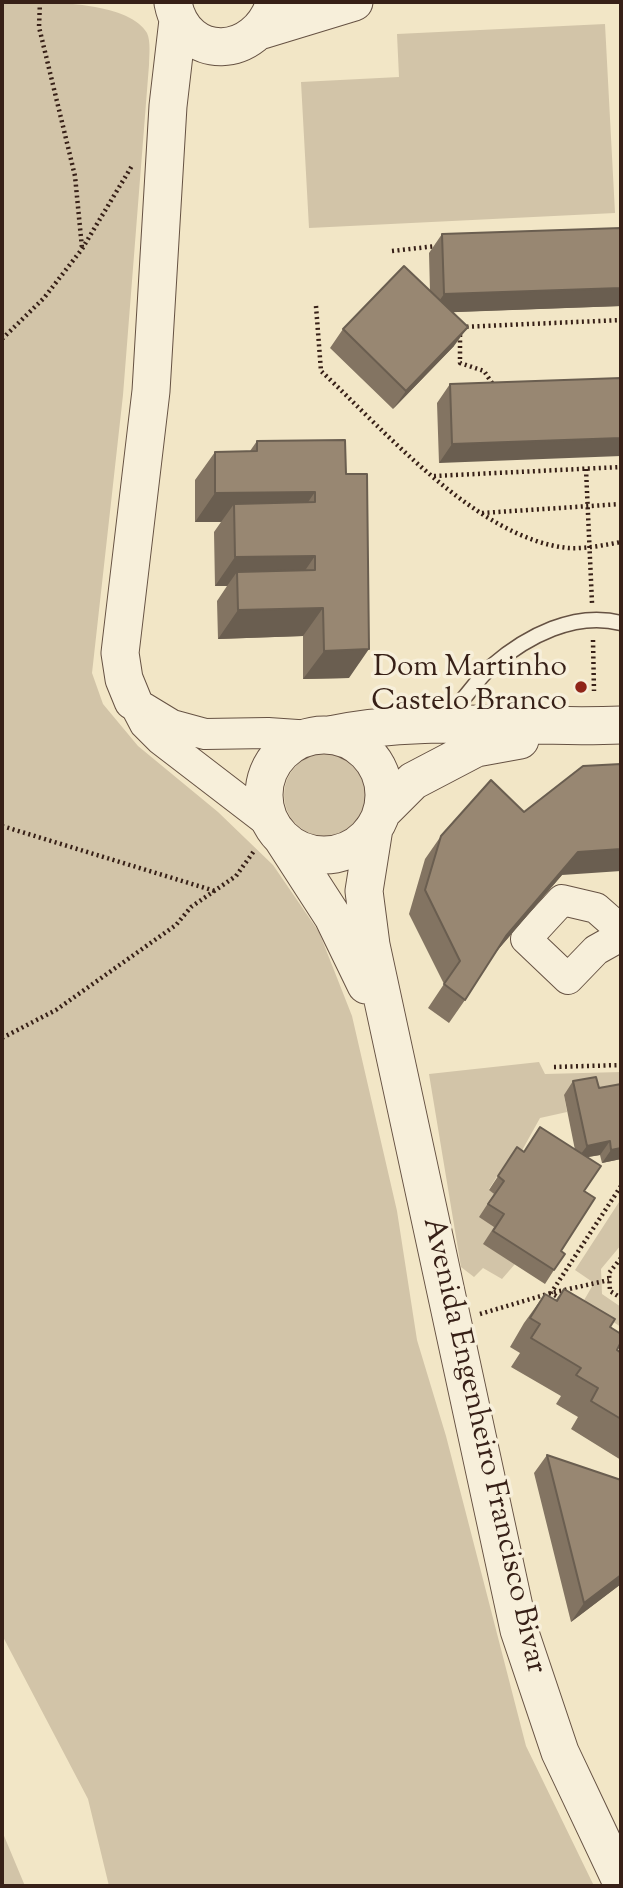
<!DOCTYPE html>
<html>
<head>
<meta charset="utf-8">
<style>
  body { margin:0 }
  #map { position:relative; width:623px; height:1888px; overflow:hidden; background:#f2e6c6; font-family:"Sorts Mill Goudy",serif }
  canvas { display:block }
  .frame { position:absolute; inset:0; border:4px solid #372017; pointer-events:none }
</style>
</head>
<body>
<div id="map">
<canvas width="623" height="1888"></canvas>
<div class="frame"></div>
</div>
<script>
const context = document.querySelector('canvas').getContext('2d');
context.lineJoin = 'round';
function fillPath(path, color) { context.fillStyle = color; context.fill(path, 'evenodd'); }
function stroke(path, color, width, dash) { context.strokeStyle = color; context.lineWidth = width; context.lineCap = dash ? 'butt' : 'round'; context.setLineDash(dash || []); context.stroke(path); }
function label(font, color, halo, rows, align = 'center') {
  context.font = font + ' "Sorts Mill Goudy",serif'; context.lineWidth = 7; context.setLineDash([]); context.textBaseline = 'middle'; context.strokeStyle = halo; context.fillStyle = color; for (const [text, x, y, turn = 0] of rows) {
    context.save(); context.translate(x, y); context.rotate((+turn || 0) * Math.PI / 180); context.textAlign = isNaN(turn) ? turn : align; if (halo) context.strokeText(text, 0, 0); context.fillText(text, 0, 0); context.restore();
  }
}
const green = new Path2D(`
  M2 2C43 2 128 0 147 33 151 42 149 56 149 65L123 395 92 673 103 704 138 746 218 812 273 865 319 932 352 1016 397 1211 417 1340 446 1436 526 1746 594 1886H109L88 1799 2 1635Z
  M605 24 615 213 309 228 301 82 399 77 397 34Z
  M284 795a41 41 0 1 1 82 0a41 41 0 1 1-82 0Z
  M539 1062 545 1074 621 1072V1095H564L567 1112 540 1118 514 1165 507 1161 489 1189 494 1194V1227L484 1244 515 1264 502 1279 483 1268 474 1277 461 1267 429 1074Z
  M621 1199V1245L601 1269 602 1294 621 1307V1327L583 1302 594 1283 575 1270Z
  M2 1831 25 1886H2Z`);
const path = new Path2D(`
  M40 2 39 27 75 176 82 248
  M392 251 436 246
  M316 306 321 371C384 430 478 539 568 548 585 549 605 545 621 542
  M461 327 621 320
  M460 335V363L484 371 494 386
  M2 339 44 298 82 249 133 164
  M586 469 592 603
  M434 476 621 467
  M482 513 621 504
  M593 640 594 691
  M2 826 215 891
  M2 1038 56 1010 176 925 191 907 236 876 254 851
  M554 1067 621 1065
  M621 1258 609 1273 610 1291 621 1298
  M561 1299 551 1293 621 1186
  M480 1314 551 1293 609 1280`);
const service = new Path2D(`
  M445 718C463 703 475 681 492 666 527 636 575 611 621 623`);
const minor = new Path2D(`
  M133 701 145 724 160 739 272 825
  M144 708 172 725 205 734 268 733 312 736
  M621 930 596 908 562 900 526 939 568 979 596 950 621 936`);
const tertiary = new Path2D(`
  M173 3C185 63 257 60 275 2
  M262 30 354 2
  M133 701 124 679 120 653 151 391 168 106 178 20
  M329 735C425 715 524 729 621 725
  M264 795a60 60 0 1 1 120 0a60 60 0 1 1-120 0Z
  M382 812 413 781 476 748 520 740
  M374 828 364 891 371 945 519 1630 560 1752 621 1881
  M282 838 333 917 366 985`);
const wall = new Path2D(`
  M442 234 621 306 452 312 454 346 393 409 330 348 343 329 430 292 429 253Z
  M621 378 439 463 437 403 450 384Z
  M345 440 349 678 303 679V636L218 639 217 601 227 586H215L214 532 221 522H195V480L215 452 250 451 257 441Z
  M441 836 562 875 496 952 465 1000 449 1023 428 1008 444 984 409 914 425 859Z
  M573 1081 599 1088 621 1159 602 1163 600 1155 587 1157 584 1191 561 1251 554 1270 545 1284 483 1244 494 1227 479 1217 494 1194 489 1190 517 1147 523 1151 575 1150 564 1095Z
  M564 1289 610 1327 617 1350 621 1353V1460L571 1429 578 1417 556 1404 561 1396 511 1367 520 1353 510 1347 524 1323 545 1294 555 1301Z
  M547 1455 621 1584 571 1622 534 1473Z`);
const shadedWall = new Path2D(`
  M621 288V306L431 313 444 294Z
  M468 327 454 346 393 409 406 391Z
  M621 438V456L439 463 452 444Z
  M315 492 295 521 234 504 221 522H195L215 493Z
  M315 556 295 585 237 572 227 586H215L235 557Z
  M323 608 303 636 218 639 238 610Z
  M369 649 349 678 303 679 324 651Z
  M621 849V871L562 875 490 959 506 936 578 852Z
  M610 1141 600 1155 577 1159 587 1146Z
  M621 1148V1159L602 1163 611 1150Z
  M621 1575V1584L571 1622 584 1603Z`);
const building = new Path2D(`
  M621 228V288L444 294 442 234Z
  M404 266 468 327 406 391 343 329Z
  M621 378V438L452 444 450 384Z
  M345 440 346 474H367L369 649 324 651 323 608 238 610 237 572 315 570V556L235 557 234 504 315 502V492L215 493V452L257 451V441Z
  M621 764V849L578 852 506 936 465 1000 444 984 460 961 425 890 441 836 491 780 524 812 583 766Z
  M596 1077 599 1088 621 1084V1148L611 1150 610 1141 587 1146 573 1081Z
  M540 1127 601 1166 584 1191 595 1198 561 1251 565 1254 554 1270 493 1231 504 1214 488 1204 504 1181 498 1176 517 1147 524 1152Z
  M564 1289 615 1319 610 1327 621 1334V1342L617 1350 621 1353V1419L591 1401 598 1388 576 1375 581 1368 531 1338 540 1324 530 1318 545 1294 557 1301Z
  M547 1455 621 1480V1575L584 1603Z`);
const markers = [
  [581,687,7,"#8f2418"]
];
const poiNames = [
  ["Dom Martinho",567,670],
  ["Castelo Branco",567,704]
];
const streetNames = [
  ["Avenida Engenheiro Francisco Bivar",482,1446,77]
];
fillPath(green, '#d2c4a8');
stroke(service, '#665243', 17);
stroke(minor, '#665243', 32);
stroke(tertiary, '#665243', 39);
stroke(path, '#372017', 4.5, [2, 3.5]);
stroke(service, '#f7efda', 14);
stroke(minor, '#f7efda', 30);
stroke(tertiary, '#f7efda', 37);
fillPath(wall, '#837462');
fillPath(shadedWall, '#6a5e50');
fillPath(building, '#988772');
stroke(building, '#6a5e50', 2);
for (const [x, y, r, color] of markers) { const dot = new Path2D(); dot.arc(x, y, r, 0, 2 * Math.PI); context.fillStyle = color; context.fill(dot); stroke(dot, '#f7efda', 2.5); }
label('30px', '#372017', '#f7efda', poiNames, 'right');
label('30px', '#372017', '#f7efda', streetNames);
</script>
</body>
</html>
